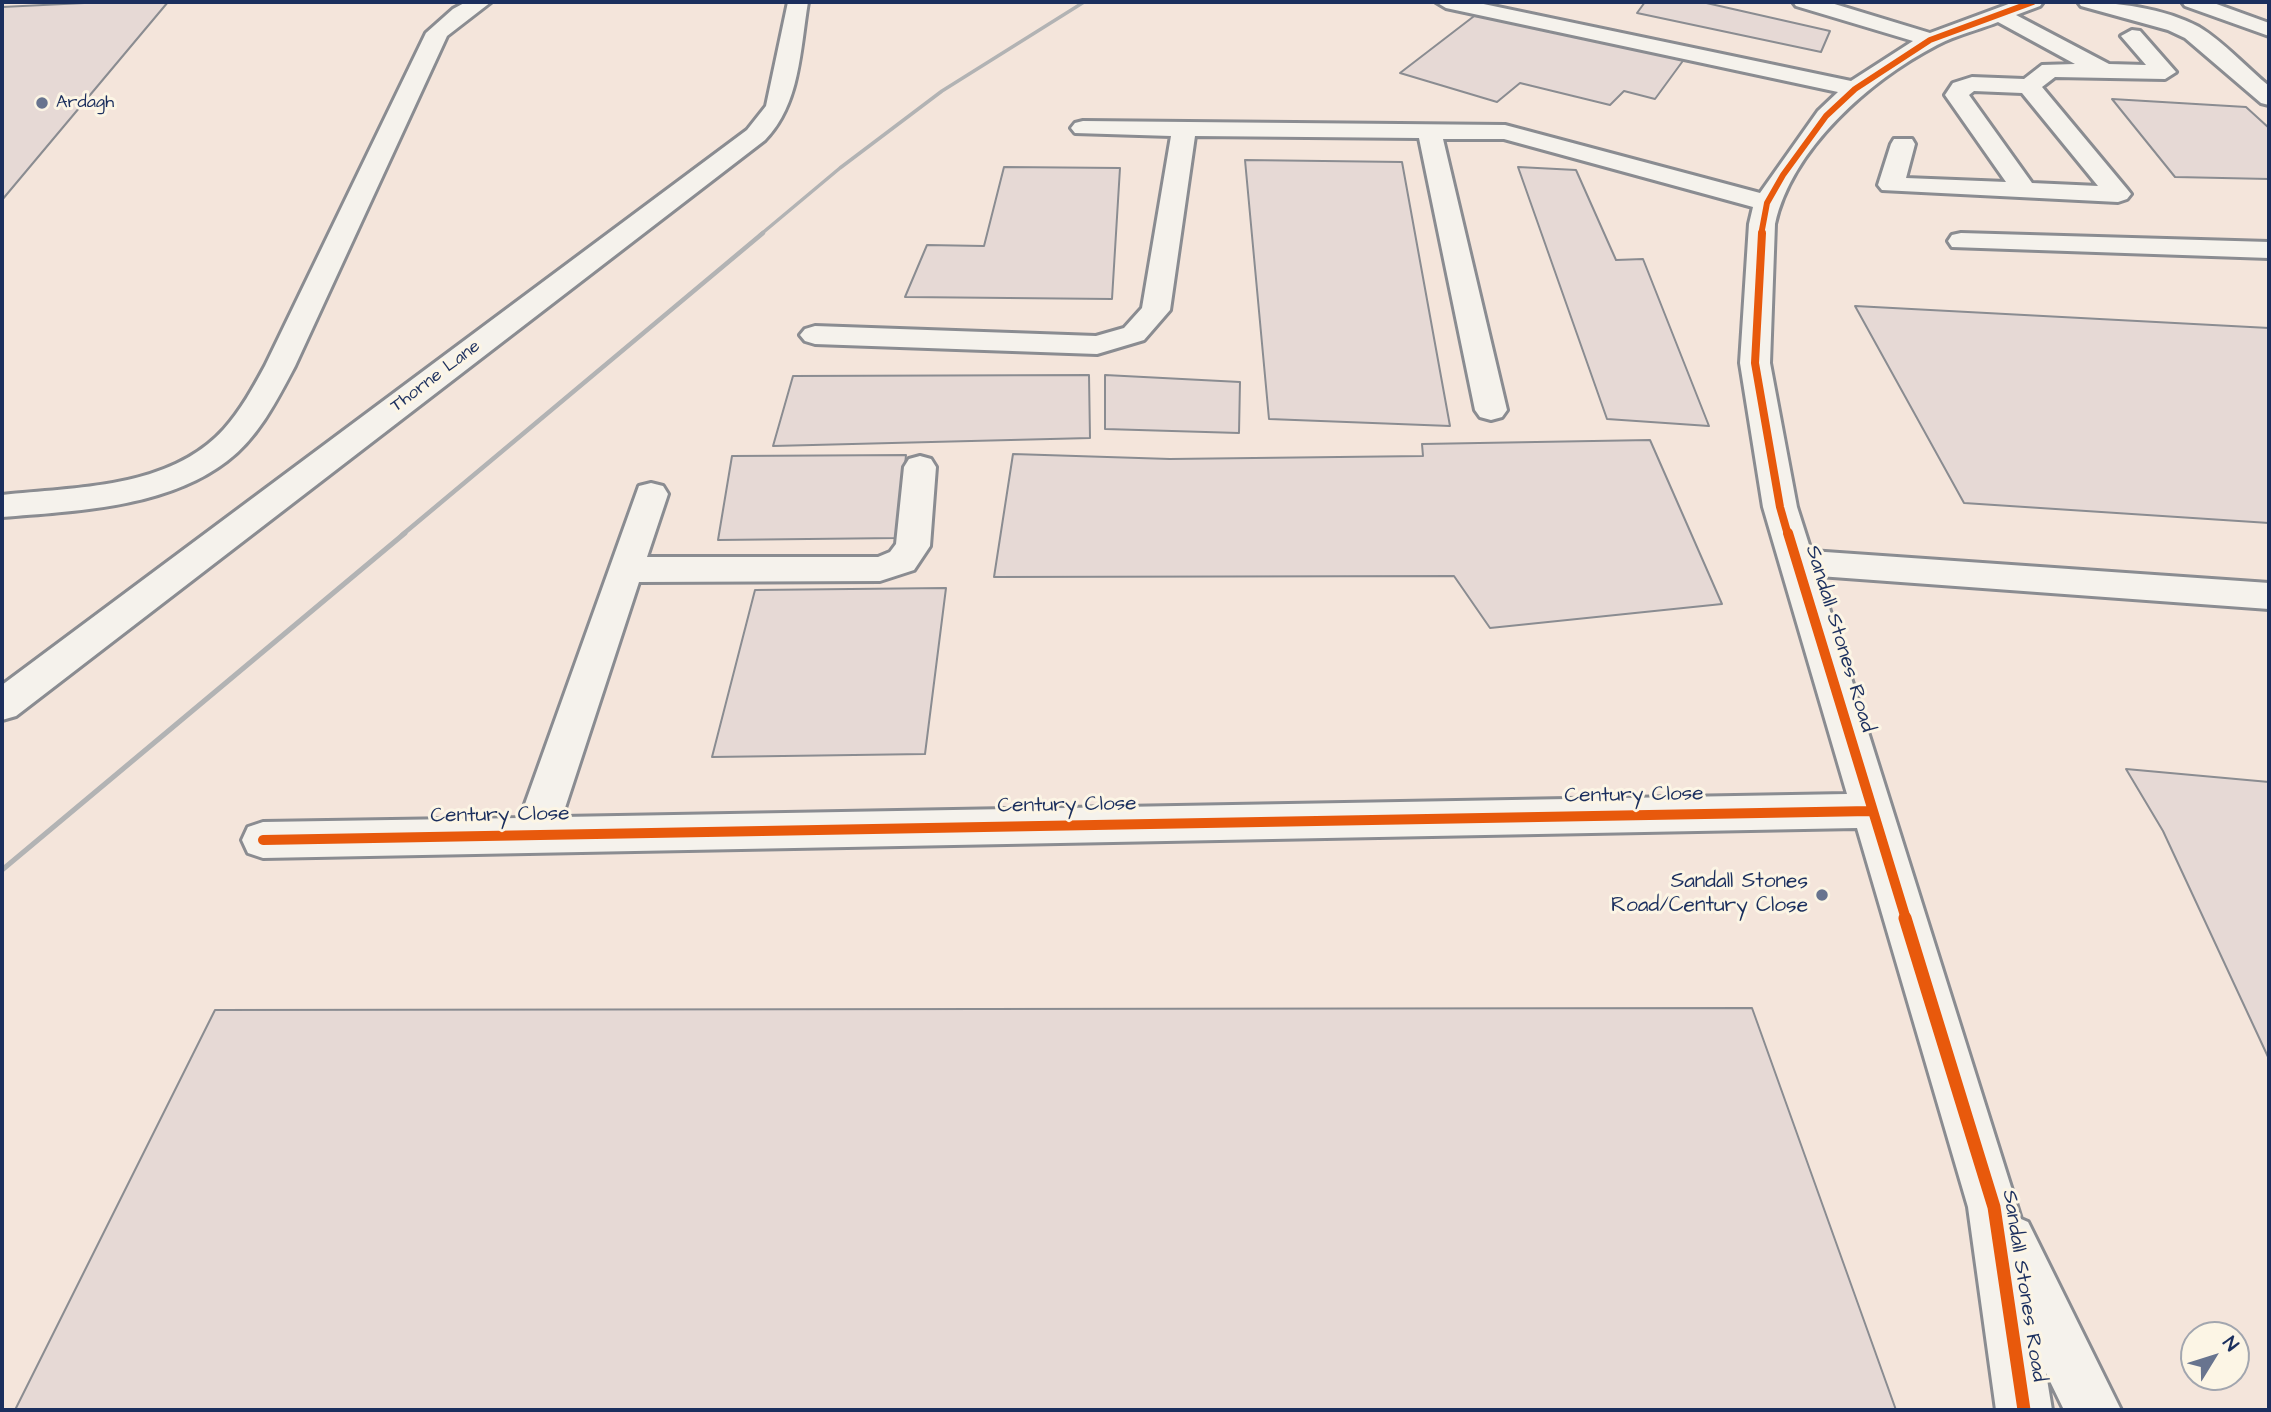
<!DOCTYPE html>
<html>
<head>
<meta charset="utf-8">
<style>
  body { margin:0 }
  #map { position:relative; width:2271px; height:1412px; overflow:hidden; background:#f7f3ea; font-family:"Architects Daughter",sans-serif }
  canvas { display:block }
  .frame { position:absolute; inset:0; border:4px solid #1b2f5e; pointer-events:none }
  .north { position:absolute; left:2180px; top:1321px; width:70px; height:70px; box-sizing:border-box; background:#fcf5e5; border:2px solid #a2a6af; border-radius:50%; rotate:52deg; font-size:19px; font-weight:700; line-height:28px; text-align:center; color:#1b2f5e }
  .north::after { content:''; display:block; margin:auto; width:24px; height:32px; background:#68748f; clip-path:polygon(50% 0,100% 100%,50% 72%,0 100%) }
</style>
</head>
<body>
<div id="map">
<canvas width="2271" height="1412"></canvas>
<div class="frame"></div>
<div class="north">N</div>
</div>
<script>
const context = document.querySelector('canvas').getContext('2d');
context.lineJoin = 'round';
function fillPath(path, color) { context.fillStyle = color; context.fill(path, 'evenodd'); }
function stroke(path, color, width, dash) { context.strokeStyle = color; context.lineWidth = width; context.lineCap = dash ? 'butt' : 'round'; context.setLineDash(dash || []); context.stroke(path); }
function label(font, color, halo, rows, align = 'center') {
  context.font = font + ' "Architects Daughter",sans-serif'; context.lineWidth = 6; context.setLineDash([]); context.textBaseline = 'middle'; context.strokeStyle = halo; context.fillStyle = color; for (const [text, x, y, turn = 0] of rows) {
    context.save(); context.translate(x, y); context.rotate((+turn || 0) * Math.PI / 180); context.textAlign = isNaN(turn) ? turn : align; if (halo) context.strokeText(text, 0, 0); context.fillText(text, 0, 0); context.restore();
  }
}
const built = new Path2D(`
  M2 2H2269V1410H2ZM2194 1335H2236V1377H2194Z`);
const building = new Path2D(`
  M105 2H168L2 200V7Z
  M1645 2H1702L1830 31 1821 52 1637 13Z
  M1482 10 1685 58 1655 99 1624 91 1610 105 1520 83 1497 102 1400 73Z
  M2112 99 2246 107 2269 128V179L2175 177Z
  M1245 160 1402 162 1450 426 1269 419Z
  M1004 167 1120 168 1112 299 905 297 927 245 984 246Z
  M1518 167 1576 170 1616 260 1643 259 1709 426 1607 419Z
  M1855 306 2269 328V523L1964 503Z
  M1089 375 1090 438 773 446 793 376Z
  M1105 375 1240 382 1239 433 1105 429Z
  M1650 440 1722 604 1490 628 1454 576 994 577 1013 454 1170 459 1423 456 1422 444Z
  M906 455 898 538 718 540 732 456Z
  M946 588 925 754 712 757 755 590Z
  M2126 769 2269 782V1059L2163 831Z
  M1752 1008 1896 1410H15L215 1010Z`);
const minor = new Path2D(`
  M466 2H491L447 36 295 366C277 400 258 438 227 461 166 508 75 511 2 517V495C75 487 170 489 224 429 241 410 253 388 265 366L426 33 453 9Z
  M788 2H808C800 50 800 104 765 140L16 716 2 720V685L747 130 766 106Z
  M1436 2H1474L1851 81 1913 41 1796 6 1793 2H1828L1930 33 2014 2H2043L2040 6 2016 15 2109 64 2146 65 2121 36 2132 30 2140 31 2176 72 2165 79 2055 77 2042 87 2127 189 2131 194 2127 199 2118 202 1882 190 1878 185 1891 144 1894 139H1912L1915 144 1906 178 2006 182 1945 95 1953 83 1972 77 2024 79 2042 65 2075 64 1998 22C1978 30 1956 35 1937 45 1870 80 1792 148 1775 224L1770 363 1797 507 1811 551 2269 583V609L1819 576 2021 1219 2028 1222 2121 1410H2064L2046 1373 2052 1410H1996L1968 1207 1857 828 263 858 248 853 242 840 248 827 263 822 520 818 639 486 651 483 663 486 668 494 647 557H878L890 552 896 544 904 467 909 459 920 456 931 459 936 467 930 546 914 570 880 581 639 582 562 817 1847 794 1763 507 1740 363 1749 224 1753 207 1504 139H1443L1507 410 1502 417 1491 420 1480 417 1475 410 1419 138 1195 136 1170 310 1144 340 1097 354 815 344 805 341 800 335 805 329 815 326 1096 336 1124 328 1142 308 1171 136 1075 133 1071 128 1075 123 1083 121 1505 125 1760 193 1818 111 1838 92 1446 8ZM1974 91 2022 93 2098 186 2032 183 1969 95Z
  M2078 2C2116 2 2164 8 2199 27 2224 42 2247 68 2269 86V105L2261 103 2185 38 2168 30 2081 6Z
  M2182 2H2211L2269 23V36L2185 6Z
  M1961 233 2269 242V258L1952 247 1948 241 1952 235Z`);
const railFar2 = new Path2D(`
  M760 235 840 168 942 91 1084 2`);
const railFar1 = new Path2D(`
  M402 535 763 233`);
const rail = new Path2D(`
  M2 870 405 533`);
const cyclewayFar3 = new Path2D(`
  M1761 235 1767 203 1783 175 1826 116 1855 89 1930 40 2033 2`);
const cyclewayFar2 = new Path2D(`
  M1762 233 1755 363 1780 507 1788 535`);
const cyclewayFar1 = new Path2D(`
  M1788 533 1906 919
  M263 840 1871 811`);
const cycleway = new Path2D(`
  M1905 918 1994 1207 2024 1410`);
const markers = [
  [42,103,7,"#68748f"],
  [1822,895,7,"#68748f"]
];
const farPoinames = [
  ["Ardagh",56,103]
];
const farStreetnames = [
  ["Thorne Lane",436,377,-37]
];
const streetNames = [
  ["Sandall Stones Road",1839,639,73],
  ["Century Close",1634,796,-1],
  ["Century Close",1067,806,-1],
  ["Century Close",500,816,-1],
  ["Sandall Stones Road",2023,1286,81]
];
const poiNames = [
  ["Sandall Stones",1808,883],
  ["Road/Century Close",1808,907]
];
fillPath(built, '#f4e5db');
fillPath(building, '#e6d9d5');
stroke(building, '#8a8c91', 2);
stroke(minor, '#8a8c91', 6);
fillPath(minor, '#f5f2ec');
stroke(railFar2, '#b2b3b4', 3.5);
stroke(railFar1, '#b2b3b4', 4.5);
stroke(rail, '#b2b3b4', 5);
stroke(cyclewayFar3, '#e8590c', 6);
stroke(cyclewayFar2, '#e8590c', 8);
stroke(cyclewayFar1, '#e8590c', 10);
stroke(cycleway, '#e8590c', 13);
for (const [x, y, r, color] of markers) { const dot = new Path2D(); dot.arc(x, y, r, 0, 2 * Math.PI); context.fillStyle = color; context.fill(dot); stroke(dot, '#fcf5e5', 2.5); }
label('18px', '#1b2f5e', '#fcf5e5', farPoinames, 'left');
label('18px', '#1b2f5e', '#fcf5e5', farStreetnames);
label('21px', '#1b2f5e', '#fcf5e5', streetNames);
label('21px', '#1b2f5e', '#fcf5e5', poiNames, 'right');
</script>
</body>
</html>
